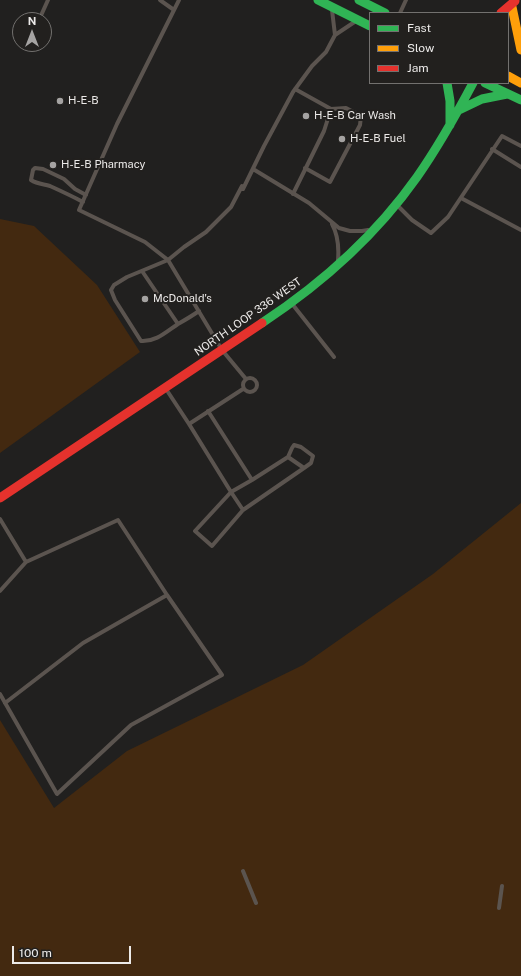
<!DOCTYPE html>
<html>
<head>
<meta charset="utf-8">
<style>
  body { margin:0 }
  #map { position:relative; width:521px; height:976px; overflow:hidden; background:#21201f; font-family:"Public Sans",sans-serif }
  canvas { display:block }
  .legend { position:absolute; left:369px; top:12px; width:140px; height:72px; box-sizing:border-box; background:#22201e; border:1px solid #73716f; margin:0; padding:5px 7px; list-style:none; font-size:12px; color:#eceae9 }
  .legend li { display:flex; align-items:center; gap:8px; height:20px }
  .legend b { width:20px; border:1px solid #73716f }
  .north { position:absolute; left:12px; top:12px; width:40px; height:40px; box-sizing:border-box; background:#22201e; border:1px solid #73716f; border-radius:50%; rotate:0deg; font-size:11px; font-weight:700; line-height:16px; text-align:center; color:#eceae9 }
  .north::after { content:''; display:block; margin:auto; width:14px; height:18px; background:#a5a3a2; clip-path:polygon(50% 0,100% 100%,50% 72%,0 100%) }
  .scale { position:absolute; left:12px; top:946px; width:119px; height:18px; box-sizing:border-box; border:2px solid #eceae9; border-top:0; padding-left:5px; font-size:12px; line-height:14px; white-space:nowrap; color:#eceae9; -webkit-text-stroke:3px #22201e; paint-order:stroke }
</style>
</head>
<body>
<div id="map">
<canvas width="521" height="976"></canvas>
<ul class="legend">
<li><b style="height:5px;background:#30b455"></b>Fast</li>
<li><b style="height:5px;background:#ff9f0a"></b>Slow</li>
<li><b style="height:5px;background:#e5322d"></b>Jam</li>
</ul>
<div class="north">N</div>
<div class="scale">100 m</div>
</div>
<script>
const context = document.querySelector('canvas').getContext('2d');
context.lineJoin = 'round';
function fillPath(path, color) { context.fillStyle = color; context.fill(path, 'evenodd'); }
function stroke(path, color, width, dash) { context.strokeStyle = color; context.lineWidth = width; context.lineCap = dash ? 'butt' : 'round'; context.setLineDash(dash || []); context.stroke(path); }
function label(font, color, halo, rows, align = 'center') {
  context.font = font + ' "Public Sans",sans-serif'; context.lineWidth = 4; context.setLineDash([]); context.textBaseline = 'middle'; context.strokeStyle = halo; context.fillStyle = color; for (const [text, x, y, turn = 0] of rows) {
    context.save(); context.translate(x, y); context.rotate((+turn || 0) * Math.PI / 180); context.textAlign = isNaN(turn) ? turn : align; if (halo) context.strokeText(text, 0, 0); context.fillText(text, 0, 0); context.restore();
  }
}
const green = new Path2D(`
  M0 219 34 226 97 285 140 352 0 453Z
  M521 503V976H0V720L54 808 127 751 303 665 433 574Z`);
const lane = new Path2D(`
  M160 0 174 10
  M179 0 117 124 79 210 145 242 168 260 222 350 246 379
  M332 10 335 35 356 21
  M400 13 406 0
  M39 20 48 0
  M492 149 521 167
  M305 168 330 182 360 125 361 116 346 108 331 109
  M253 169 309 203 339 228 350 231H362L368 230
  M293 194 324 131 331 109 295 89
  M461 198 521 230
  M83 202C72 196 61 191 50 186 43 184 37 184 31 180L33 170 35 168 43 169 64 179 75 189 86 195
  M398 206 412 220 431 233 448 217 502 136 521 146
  M332 224C338 235 339 248 338 260
  M142 271 178 324
  M293 305 334 357
  M199 311C192 316 185 320 178 324 166 332 156 342 141 341L115 300 111 290 114 285 127 277 168 260 184 247 206 232 231 207 242 186 243 189 264 146 293 92 312 66 326 52 335 35
  M243 385a7 7 0 1 1 14 0a7 7 0 1 1-14 0Z
  M166 389 189 424 243 389
  M189 424 231 492 252 480 208 411
  M288 457 292 448 294 445 301 447 313 456 311 463 304 468
  M243 510 231 492 195 531 212 546 243 510 304 468 288 457 252 480
  M0 519 26 562
  M0 591 26 562 118 520 167 595 222 675 131 725 57 794 0 694
  M5 703 83 643 167 595
  M243 871 256 903
  M499 908 502 886`);
const fast = new Path2D(`
  M318 0 370 26
  M359 0 385 13
  M447 83 450 101V125
  M485 83 521 100
  M459 110 482 99 507 94
  M262 323C321 284 376 235 417 177 438 147 456 115 473 83`);
const slow = new Path2D(`
  M512 7 521 50
  M508 76 521 83`);
const jam = new Path2D(`
  M501 13 515 1
  M0 498 262 323`);
const markers = [
  [60,101,4,"#a5a3a2"],
  [306,116,4,"#a5a3a2"],
  [342,139,4,"#a5a3a2"],
  [53,165,4,"#a5a3a2"],
  [145,299,4,"#a5a3a2"]
];
const poiNames = [
  ["H-E-B",68,101],
  ["H-E-B Car Wash",314,116],
  ["H-E-B Fuel",350,139],
  ["H-E-B Pharmacy",61,165],
  ["McDonald's",153,299]
];
const streetNames = [
  ["NORTH LOOP 336 WEST",248,317,-35]
];
fillPath(green, '#432910');
stroke(lane, '#5b544f', 4);
stroke(fast, '#30b455', 9);
stroke(slow, '#ff9f0a', 9);
stroke(jam, '#e5322d', 9);
for (const [x, y, r, color] of markers) { const dot = new Path2D(); dot.arc(x, y, r, 0, 2 * Math.PI); context.fillStyle = color; context.fill(dot); stroke(dot, '#22201e', 1.5); }
label('11px', '#eceae9', '#22201e', poiNames, 'left');
label('11px', '#eceae9', '#22201e', streetNames);
</script>
</body>
</html>
